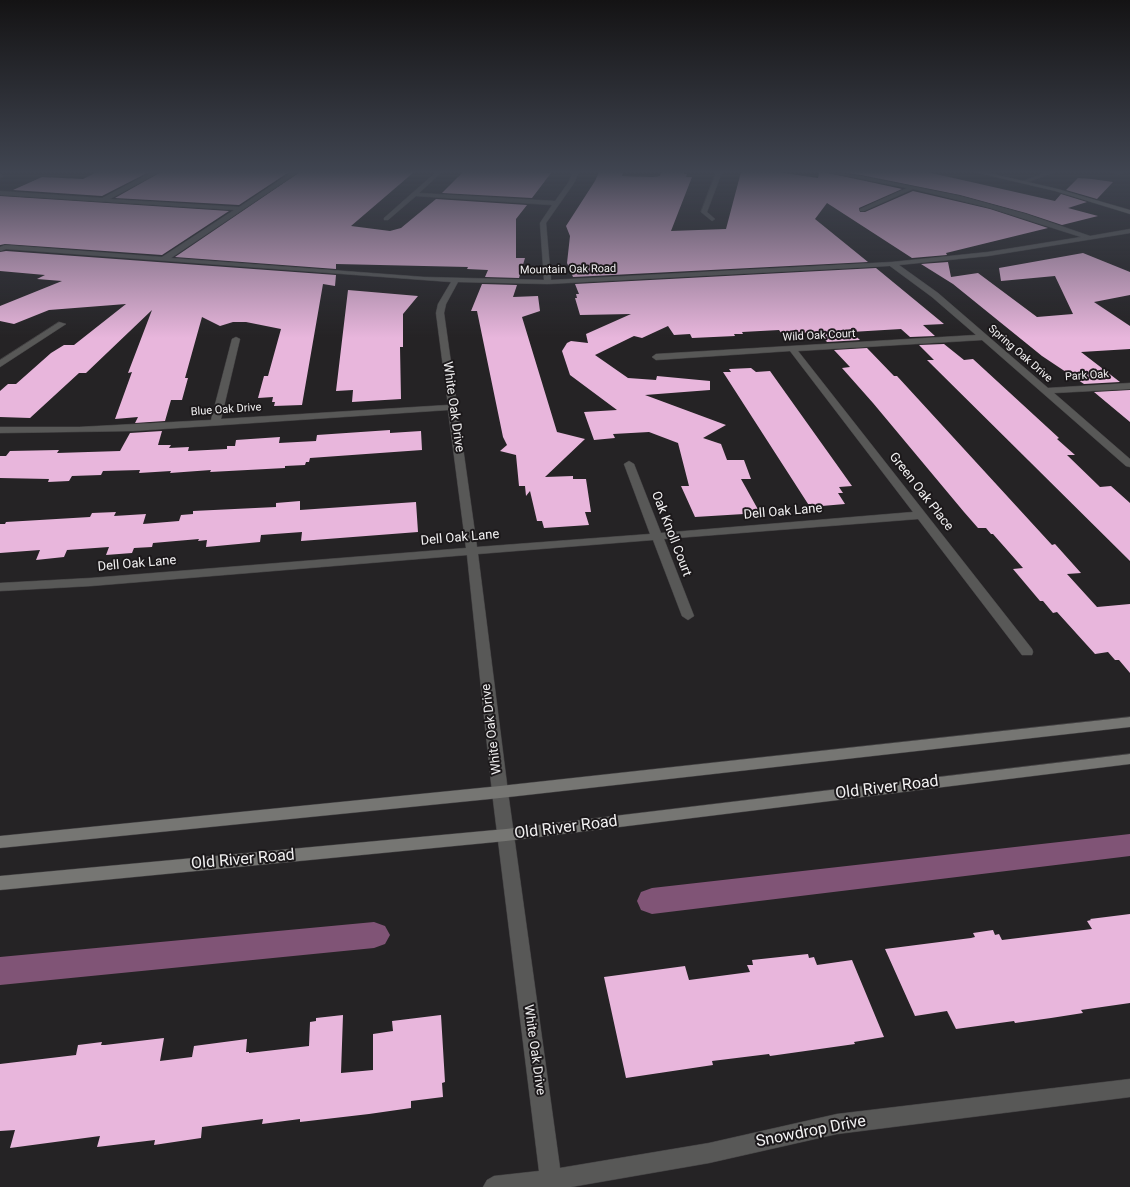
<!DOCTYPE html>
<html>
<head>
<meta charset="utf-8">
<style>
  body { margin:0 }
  canvas { display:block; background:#252325 }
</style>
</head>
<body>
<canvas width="1130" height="1187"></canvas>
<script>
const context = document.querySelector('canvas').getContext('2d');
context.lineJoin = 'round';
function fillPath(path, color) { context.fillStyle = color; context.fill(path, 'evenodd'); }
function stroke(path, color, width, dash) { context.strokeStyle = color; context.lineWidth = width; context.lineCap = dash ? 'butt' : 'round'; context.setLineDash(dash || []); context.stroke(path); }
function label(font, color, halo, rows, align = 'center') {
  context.font = font + ' Roboto,sans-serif'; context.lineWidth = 4; context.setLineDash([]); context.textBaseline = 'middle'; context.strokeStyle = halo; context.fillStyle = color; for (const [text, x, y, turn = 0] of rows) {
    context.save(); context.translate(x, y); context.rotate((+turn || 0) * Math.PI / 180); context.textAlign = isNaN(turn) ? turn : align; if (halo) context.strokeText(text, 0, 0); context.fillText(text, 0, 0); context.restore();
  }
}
const canal = new Path2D(`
  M1130 834V856L652 914 641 910 637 901 641 892 652 888Z
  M374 922 385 926 390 935 385 944 374 948 0 985V957Z`);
const building = new Path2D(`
  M97 172H149L102 196 13 190 42 177 83 179Z
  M161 172H289L239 205 115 198Z
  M300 172H414L351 226 390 231 401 228 436 199 527 205 516 219V258H525L519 278 485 277 488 270 467 269 468 267 336 264V269L175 257Z
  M463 172H532L551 173 532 198 442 193Z
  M599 172H623L622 176 653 177 660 176 661 172H684V174H687L686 177H692L671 231 726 229 741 172H778L818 178 819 172H824L902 189 859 208 860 212H865L913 191 990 209 1048 228 946 253 947 255 912 258 827 203 815 219 868 262 573 277 567 263 570 236 566 226 595 181Z
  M840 172H927L1055 201 1061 194 1087 202 1068 208 1098 216 1062 225 1026 213 960 195 861 175Z
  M1078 178 1092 179 1113 182 1097 199 1066 190Z
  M0 196 229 211 162 255 5 244 0 245Z
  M6 251 336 275 335 286 323 284 302 405 274 406 275 402H272L273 397 258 398 264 376H268L281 329 246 322H233L220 326 202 317 185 378H188L182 400H171L165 421 135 423 138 417 115 419 132 372 128 373 152 310 86 373H79L30 418 0 417V391L8 384H16L51 353 64 345H74L126 304 49 310 14 324 0 321V306L62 281 37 279 45 275 0 271V252Z
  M1083 253 1130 272V295L1094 302 1130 326V349L1081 352 1120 382 1084 384 1042 356 953 284 921 264 948 262 951 277 978 273 1037 317 1073 314 1055 276 1001 281 999 268Z
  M876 268 944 324 923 325 935 336 910 337 901 329 851 332 860 340 827 342 818 332 782 334 779 330 742 332 743 334H734L735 336 692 338 690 334 674 335 668 326 642 338 634 336 595 355 628 378 656 380 657 376 710 381V390L645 395 726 425 703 438 721 444 727 460H744L751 479H741L760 513 695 517 681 486H689L678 443 649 432 613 434 615 438 594 440 584 412 617 410 570 375 562 351 567 343 571 341 588 343 586 334 631 314 580 315 575 298H577L576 294H579L575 284Z
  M482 284 517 285 513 297 538 296 540 311 522 317 557 432 585 439 545 477 573 476V479H586L591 512H585L589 525 544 528 542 521H537L530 491 526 496 525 486H519L516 455 500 451 507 445 503 437 477 311H471Z
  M348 290 418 296 403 314V347H400L401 399 352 402 353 390 336 391Z
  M944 344 964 360 973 359 1059 438 1057 439 1075 455H1067L1100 487 1111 486 1130 503V561L927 360H934L919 345Z
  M867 348 894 376H897L1052 545 1055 544 1081 573 1067 574 1097 607 1130 604V673L1119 660H1115L1108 652 1095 654 1057 612 1053 613 1043 601H1040L1013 569 1023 568 993 534H991L986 528H978L964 512 873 403 842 368 850 367 834 350Z
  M751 368 756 372 770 371 852 486 839 487 843 493H838L845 504 810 507 723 372H731L729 369Z
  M1130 390V422L1094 392Z
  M390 430V433L421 431 422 450 310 458 309 462H306L305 465 285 466V468L210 472 211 470 170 473 171 471 139 473 140 470 103 471 101 475 72 476 69 481 48 482 49 479 0 478V456H6L10 451 59 450 57 453 120 451 130 433 162 431 158 445H171L169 448 189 447 188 451 227 449V446H235L236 440 280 437 279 443 316 441 317 435Z
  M300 501V510L416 502 418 532 301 541 302 532 261 535 260 542 206 547 207 540 198 541 199 539 153 543 152 547 134 548 132 553 106 555 109 547 67 550 64 557 36 560 40 550 0 553V524H5L6 522 90 517 92 513 116 512 114 516 146 514 143 524 179 521 181 515 193 514V511L276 507V503Z
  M1130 914V1003L1081 1010 1083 1013 1051 1018 1015 1023 1014 1021 956 1029 947 1011 915 1016 885 949 971 938 975 937 973 933 993 930 995 935 999 934 1002 940 1092 929 1087 921 1091 920 1090 919Z
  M808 954 809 958 814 957 817 965 852 960 884 1037 854 1042 855 1044 770 1056 769 1054 712 1061 713 1065 626 1078 604 977 685 966 689 980 750 972 747 965H753L752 960Z
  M343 1015 341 1073 373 1070V1034L393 1031 392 1021 441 1015 445 1082 442 1083 443 1097 411 1101V1108L369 1114 300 1122V1119L262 1124 263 1119 202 1127 201 1138 154 1145 155 1140 97 1147 100 1136 10 1148 15 1130 0 1131V1064L76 1055 78 1045 102 1042 101 1045H105L164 1038 160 1061 192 1057 194 1046 247 1039 246 1052H249V1053L309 1046 310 1022 316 1021V1018Z`);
const street = new Path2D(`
  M152 172H160L110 199 239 207 292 172H299L171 258 424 277 544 280 540 223 552 205 416 196 388 220H384V218L436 172H442L419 193 555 201 568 183 573 172H579L574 183 546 223 551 280 892 262 988 252 1081 237 990 208 913 189 864 211H860V209L907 188 825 172 861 176 960 196 1026 214 1090 236 1130 229V233L988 256 899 265 938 293 1048 388 1130 383V389L1054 393 1130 459V467L1126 466 982 340 798 351 1032 649 1033 652 1032 655H1022L918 519 664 539 694 616 688 620 682 616 653 540 478 554 508 792 560 1168 709 1143 837 1114 1130 1079V1097L837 1134 709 1163 571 1187H483L487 1180 494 1176 539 1171 492 792 467 555 91 586 0 591V583L91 578 466 548 448 410 133 431 0 433V427H79L211 420 232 339 236 337 240 339 221 419 448 405 436 313 438 304 451 282 6 249 0 251V247L5 245 162 257 234 210 0 195V191L102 198ZM890 266 932 297 976 335 656 354 652 357 656 360 790 351 913 512 661 533 634 464 629 461 624 464 650 534 477 547 444 313 446 304 458 282 548 284Z
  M716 172H722L707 212 715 219 712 221 701 212Z
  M1047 172H1056L1025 183 1020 182Z
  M1112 172H1121L1122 173 1119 175Z
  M0 174 3 175 4 176 0 178Z
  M59 322 66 324 0 367V360Z`);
const secondary = new Path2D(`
  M974 172H985L1058 189 1130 210V214L1055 191Z
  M1130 717V727L500 798 0 848V836L500 786Z
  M1130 754V764L506 841 0 890V876L506 829Z`);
const farStreetnames = [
  ["Mountain Oak Road",568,270,-1],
  ["Wild Oak Court",819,336,-3],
  ["Spring Oak Drive",1020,354,41],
  ["Park Oak",1087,376,-4],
  ["Blue Oak Drive",226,410,-4]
];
const streetNames = [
  ["White Oak Drive",453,407,82],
  ["Green Oak Place",921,492,52],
  ["Dell Oak Lane",783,512,-5],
  ["Oak Knoll Court",671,534,69],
  ["Dell Oak Lane",460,538,-5],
  ["Dell Oak Lane",137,564,-5],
  ["White Oak Drive",492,729,-97],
  ["White Oak Drive",534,1050,82]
];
const nearStreetnames = [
  ["Old River Road",887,788,-7],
  ["Old River Road",566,828,-7],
  ["Old River Road",243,860,-5],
  ["Snowdrop Drive",811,1132,-11]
];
fillPath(canal, '#805476');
fillPath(building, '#e8b6dc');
stroke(street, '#424042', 1);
stroke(secondary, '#424042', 1);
fillPath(street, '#585857');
fillPath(secondary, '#767673');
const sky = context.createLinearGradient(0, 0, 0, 338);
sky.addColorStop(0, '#141314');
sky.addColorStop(0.51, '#404551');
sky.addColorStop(1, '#40455100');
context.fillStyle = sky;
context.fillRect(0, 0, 1130, 338);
label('11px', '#f1f0f1', '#1c191b', farStreetnames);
label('13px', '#f1f0f1', '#1c191b', streetNames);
label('16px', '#f1f0f1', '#1c191b', nearStreetnames);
</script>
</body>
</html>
